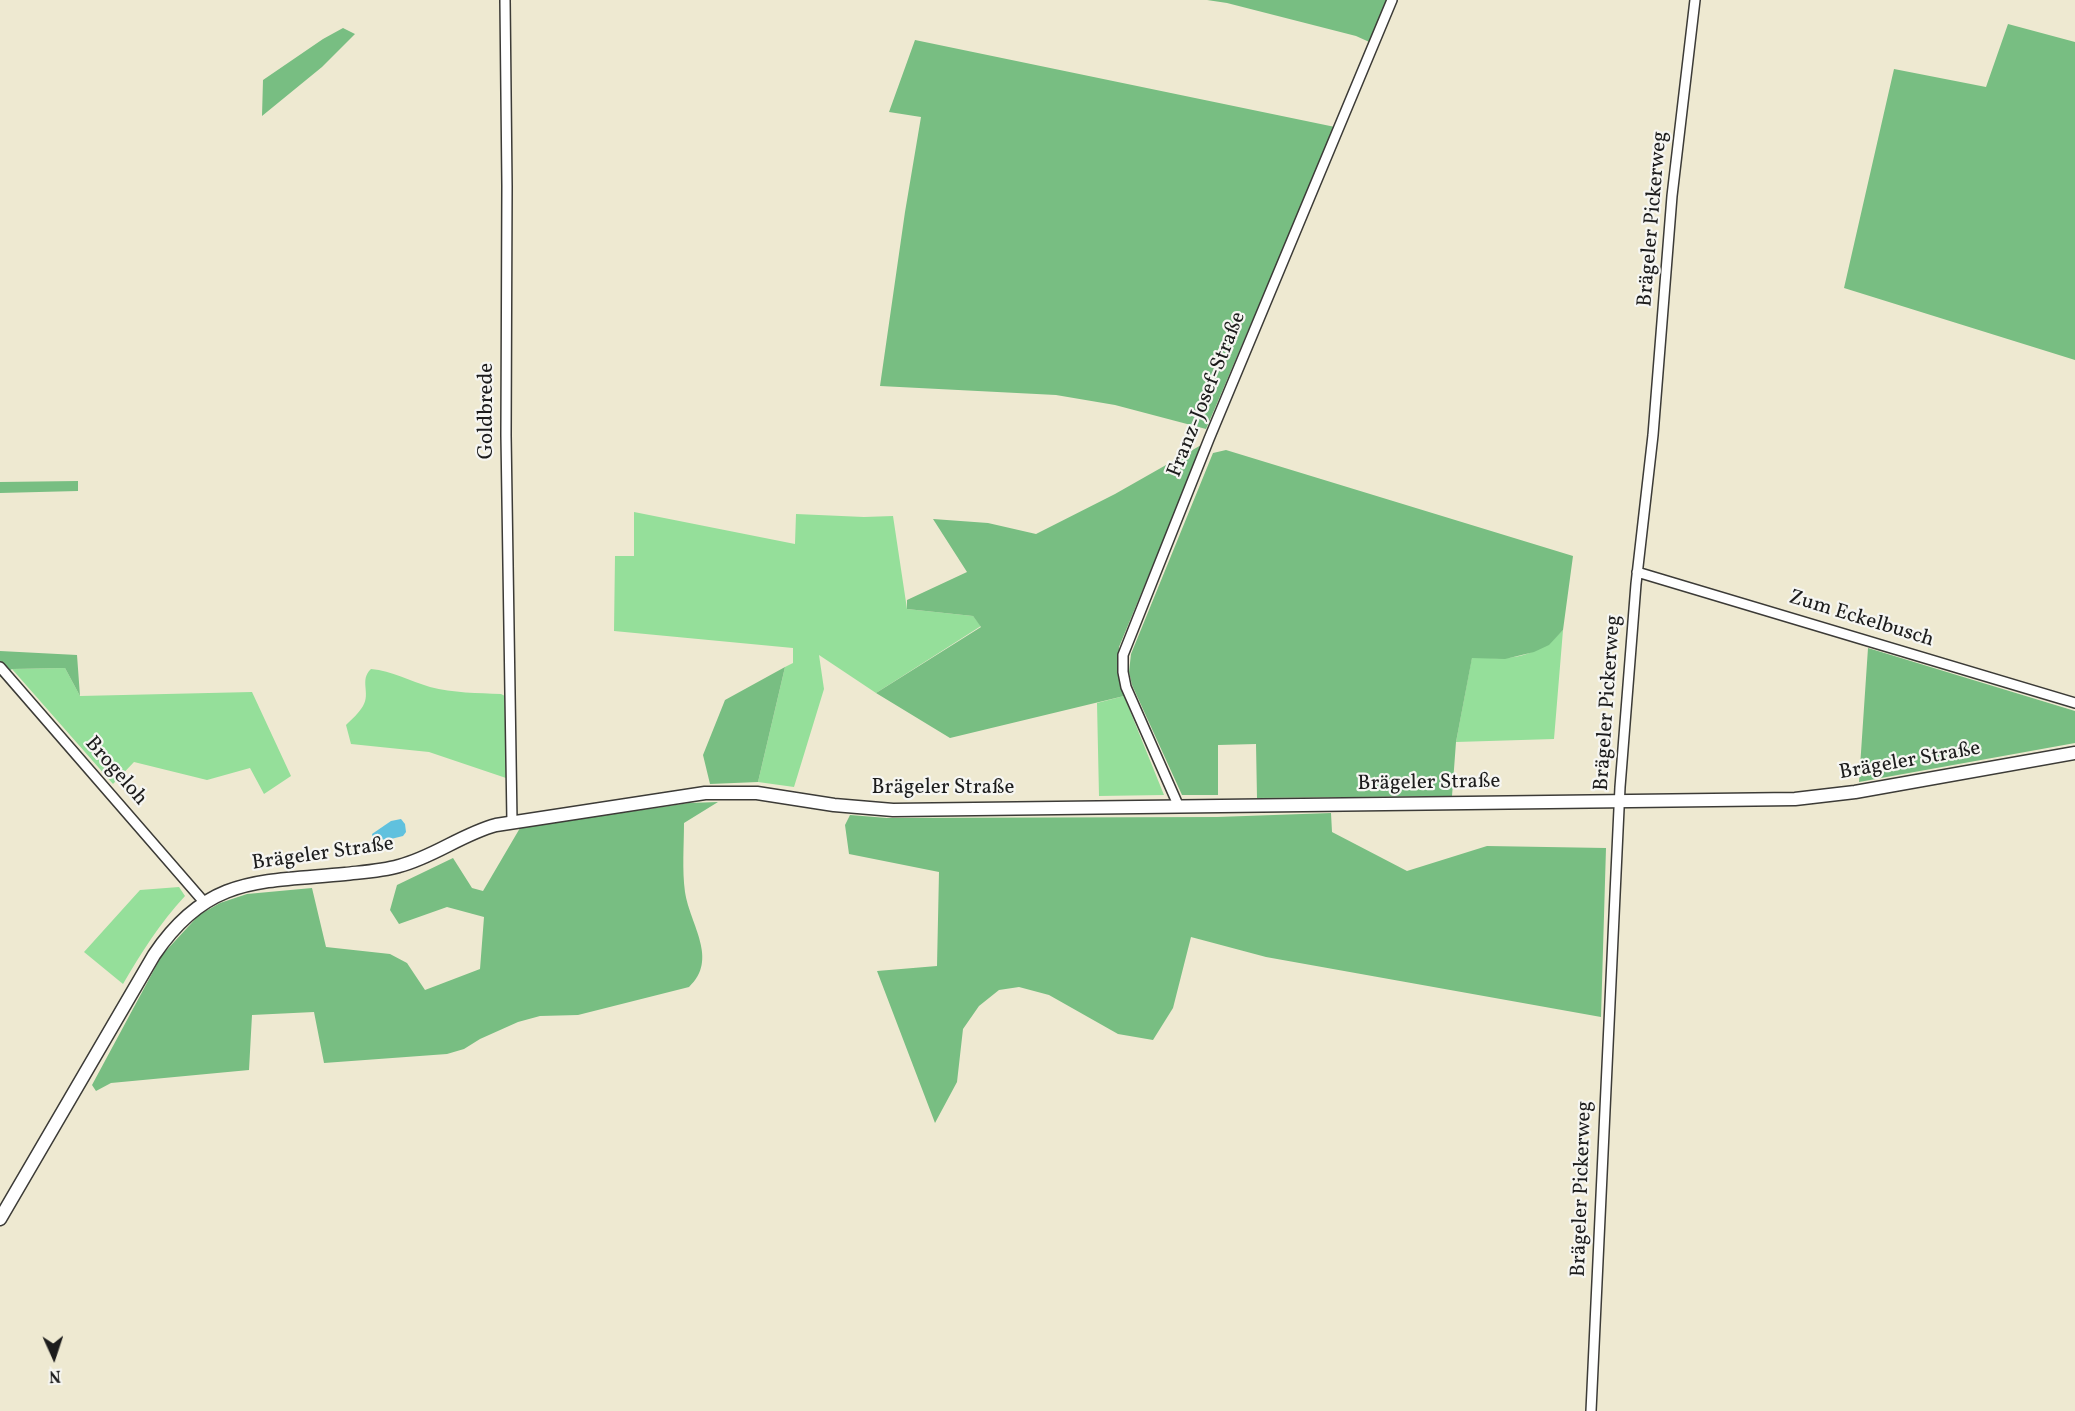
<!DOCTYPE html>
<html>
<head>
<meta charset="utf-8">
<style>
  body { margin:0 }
  #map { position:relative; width:2075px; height:1411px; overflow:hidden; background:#eee9d1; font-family:Vollkorn,serif }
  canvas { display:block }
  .north { position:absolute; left:24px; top:1327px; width:60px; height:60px; -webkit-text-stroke:4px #f6f6f2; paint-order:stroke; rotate:177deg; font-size:16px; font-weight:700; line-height:24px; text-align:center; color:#1c1c1c }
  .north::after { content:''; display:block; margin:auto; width:21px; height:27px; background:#1c1c1c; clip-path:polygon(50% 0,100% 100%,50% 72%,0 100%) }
</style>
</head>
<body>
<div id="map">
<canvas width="2075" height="1411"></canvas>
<div class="north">N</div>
</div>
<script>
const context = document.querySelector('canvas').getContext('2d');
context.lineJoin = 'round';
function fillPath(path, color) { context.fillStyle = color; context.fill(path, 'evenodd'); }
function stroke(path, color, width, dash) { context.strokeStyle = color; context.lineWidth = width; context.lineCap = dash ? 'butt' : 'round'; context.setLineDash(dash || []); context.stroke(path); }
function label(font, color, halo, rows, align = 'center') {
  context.font = font + ' Vollkorn,serif'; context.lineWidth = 4.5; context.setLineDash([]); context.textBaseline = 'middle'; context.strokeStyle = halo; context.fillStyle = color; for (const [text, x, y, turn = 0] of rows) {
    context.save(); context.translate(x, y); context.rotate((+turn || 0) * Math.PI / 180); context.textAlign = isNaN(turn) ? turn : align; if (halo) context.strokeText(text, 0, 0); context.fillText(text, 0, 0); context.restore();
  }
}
const green = new Path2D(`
  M634 512 795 544 796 514 864 517 893 516 907 609 973 616 981 626 876 693 819 655 824 689 794 787 758 782 785 667 793 663V648L614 631 615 556H634Z
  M1563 630 1554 739 1456 742 1472 657C1511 660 1534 659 1563 630Z
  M65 668 80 696 252 692 291 776 264 794 250 768 207 780 134 762 113 784 12 669Z
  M371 669C392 671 410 681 430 687 453 693 478 693 501 694L505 696 509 779 429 752 351 744 346 725C352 719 359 713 363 706 371 693 359 680 371 669Z
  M1124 696 1164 795 1099 796 1097 703Z
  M179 887 185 896C160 923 141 953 123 984L84 952 140 890Z`);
const forest = new Path2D(`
  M1207 0H1398L1376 45 1356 36 1227 3Z
  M2008 24 2075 42V360L1844 288 1894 69 1986 87Z
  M343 28 355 34 322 67 262 116 263 80 323 39Z
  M915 40 1335 127 1206 429 1115 405 1056 395 880 386 905 212 921 117 889 112Z
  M1203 444 1119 647V672L1124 696 950 738 876 693 981 627 973 616 907 609V600L967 572 933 519 988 523 1036 534 1115 494Z
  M1226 450 1573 556 1563 630 1549 645 1534 652 1505 659 1472 658 1456 742 1452 796 1257 798 1256 744 1218 745V795H1182L1132 685 1129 672 1131 654 1213 453Z
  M78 481V491L0 493V482Z
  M1868 648 2075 711V743L1859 782Z
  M0 651 77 655 80 696 65 668 12 669 0 677Z
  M785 667 758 782 710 784 703 755 725 700Z
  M718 802 684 823C684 845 682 870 685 892 690 925 719 959 689 987L578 1015 540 1016 518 1022 480 1039 464 1049 447 1054 324 1063 314 1012 252 1015 249 1070 111 1083 96 1091 92 1085 162 955 199 915 220 903 247 894 312 888 326 947 390 954 407 963 425 990 480 969 484 917 447 907 399 924 390 910 397 885 453 858 472 888 483 891 520 828 689 803Z
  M1331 813 1332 832 1407 871 1487 846 1606 848 1601 1017 1266 957 1191 937 1173 1008 1153 1040 1118 1034 1049 995 1019 987 999 990 979 1006 963 1029 957 1082 935 1123 877 971 937 966 939 872 849 854 845 825 850 815 887 818 1217 817Z`);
const water = new Path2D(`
  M401 819 405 824 406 832 403 836 387 840 373 838 372 834 391 821Z`);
const minor = new Path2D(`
  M505 0 507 186 506 435 512 822
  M1637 572 2075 703
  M0 667 204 902
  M1179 807 1126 687 1123 672V655L1209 439 1392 0
  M1591 1411 1620 787 1636 584 1653 435 1672 196 1695 0`);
const tertiary = new Path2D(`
  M0 1219 154 955C207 876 259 882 345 874 363 872 382 871 399 866 434 857 462 834 496 825L705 793H757L834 805 893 810 1795 799 1855 792 2075 753`);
const streetNames = [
  ["Brägeler Pickerweg",1654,219,-85],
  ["Franz-Josef-Straße",1208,395,-68],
  ["Goldbrede",488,411,-90],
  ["Zum Eckelbusch",1861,620,17],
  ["Brägeler Pickerweg",1609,703,-86],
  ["Brägeler Straße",1910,762,-10],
  ["Brogeloh",115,772,49],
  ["Brägeler Straße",1429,784,-1],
  ["Brägeler Straße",943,789],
  ["Brägeler Straße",323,855,-8],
  ["Brägeler Pickerweg",1583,1189,-88]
];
fillPath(green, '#95df9a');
fillPath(forest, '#78be82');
fillPath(water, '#60c1de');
stroke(minor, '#3c3b37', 12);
stroke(tertiary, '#3c3b37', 15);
stroke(minor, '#fff', 9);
stroke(tertiary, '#fff', 12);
label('21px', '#1c1c1c', '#f6f6f2', streetNames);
</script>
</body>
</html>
